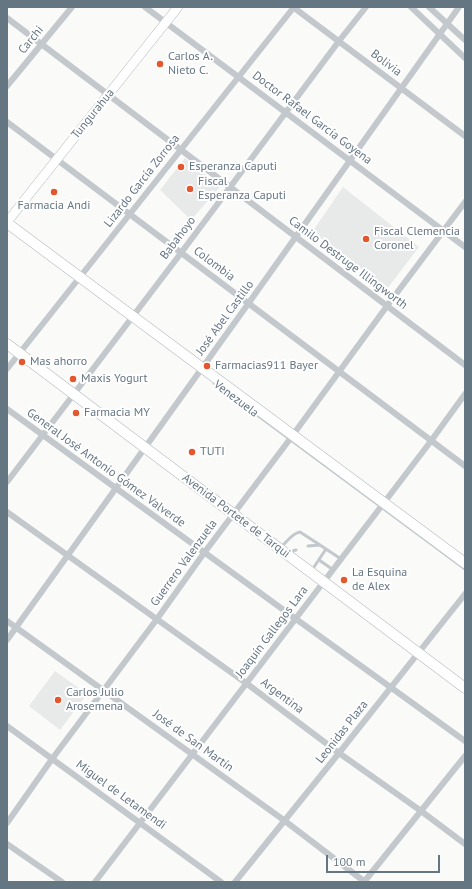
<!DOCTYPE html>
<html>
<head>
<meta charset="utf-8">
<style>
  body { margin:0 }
  #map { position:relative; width:472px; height:889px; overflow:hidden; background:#fafaf8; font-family:"PT Sans",sans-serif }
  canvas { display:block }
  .frame { position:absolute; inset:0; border:8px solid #657683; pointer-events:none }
  .scale { position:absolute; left:326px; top:855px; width:114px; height:18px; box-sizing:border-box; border:2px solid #657683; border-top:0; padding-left:5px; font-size:12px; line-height:14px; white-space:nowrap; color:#657683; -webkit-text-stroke:3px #fff; paint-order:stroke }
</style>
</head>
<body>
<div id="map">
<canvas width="472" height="889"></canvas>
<div class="frame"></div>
<div class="scale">100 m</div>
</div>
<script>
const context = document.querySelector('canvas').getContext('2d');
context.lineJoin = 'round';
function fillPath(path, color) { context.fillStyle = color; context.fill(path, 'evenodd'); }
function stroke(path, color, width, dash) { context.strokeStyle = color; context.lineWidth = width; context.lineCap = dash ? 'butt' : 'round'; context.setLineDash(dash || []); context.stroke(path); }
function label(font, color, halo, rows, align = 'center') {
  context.font = font + ' "PT Sans",sans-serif'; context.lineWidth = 4; context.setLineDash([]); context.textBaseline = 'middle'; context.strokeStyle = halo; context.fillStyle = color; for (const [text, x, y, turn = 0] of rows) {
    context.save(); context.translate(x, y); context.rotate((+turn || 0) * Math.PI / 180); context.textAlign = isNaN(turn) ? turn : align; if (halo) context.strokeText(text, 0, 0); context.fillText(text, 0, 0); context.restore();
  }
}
const built = new Path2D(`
  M185 158 220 187 191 220 160 190Z
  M343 187 419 247 387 289 312 232Z
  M55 671 87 694 60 730 29 706Z`);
const service = new Path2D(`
  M214 383 465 569
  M308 546 320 545 341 559
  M281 547C287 542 292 533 300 532L320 545
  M288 552 296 550
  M319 560 332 569
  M312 570 326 549`);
const minor = new Path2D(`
  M145 7 465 247
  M293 7 465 136
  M411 7 465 58
  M429 7 465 40
  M7 18 465 365
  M7 86 72 7
  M7 122 465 466
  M7 369 294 7
  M7 409 296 619 465 741
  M7 482 181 253 339 41 366 7
  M7 512 246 683 339 753 421 811 465 844
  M7 621 285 821 365 882
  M7 640 248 304 459 7
  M7 726 221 882
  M7 823 52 759 157 619 204 553 290 439 387 306 465 202
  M7 844 62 882
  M95 882 431 441 465 394
  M235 882 339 753 465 594
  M364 882 465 756`);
const secondary = new Path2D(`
  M7 222 178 7`);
const primary = new Path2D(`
  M7 223 465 563
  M7 344 465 688`);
const markers = [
  [160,64,4,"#e4572e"],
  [181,167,4,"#e4572e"],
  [190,189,4,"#e4572e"],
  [54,192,4,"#e4572e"],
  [366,239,4,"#e4572e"],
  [22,362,4,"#e4572e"],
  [207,366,4,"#e4572e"],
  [73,379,4,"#e4572e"],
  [76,413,4,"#e4572e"],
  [192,452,4,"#e4572e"],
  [344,580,4,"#e4572e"],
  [58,700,4,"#e4572e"]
];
const streetNames = [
  ["Carchi",31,40,-51],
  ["Bolivia",386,63,37],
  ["Tungurahua",93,114,-51],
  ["Doctor Rafael García Goyena",312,118,37],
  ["Lizardo García Zorrosa",142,181,-52],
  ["Babahoyo",178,238,-53],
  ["Camilo Destruge Illingworth",348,263,37],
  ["Colombia",214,264,37],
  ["José Abel Castillo",225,318,-54],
  ["Venezuela",236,399,37],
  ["General José Antonio Gómez Valverde",106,468,36],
  ["Avenida Portete de Tarqui",236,516,37],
  ["Guerrero Valenzuela",184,563,-54],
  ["Joaquín Gallegos Lara",272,632,-53],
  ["Argentina",282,696,37],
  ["Leonidas Plaza",342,732,-52],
  ["José de San Martín",193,741,36],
  ["Miguel de Letamendi",121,795,36]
];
const poiNames = [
  ["Carlos A.",168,57],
  ["Nieto C.",168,71],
  ["Esperanza Caputi",189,167],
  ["Fiscal",198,182],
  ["Esperanza Caputi",198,196],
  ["Farmacia Andi",54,206,"center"],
  ["Fiscal Clemencia",374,232],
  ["Coronel",374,246],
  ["Mas ahorro",30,362],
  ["Farmacias911 Bayer",215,366],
  ["Maxis Yogurt",81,379],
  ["Farmacia MY",84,413],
  ["TUTI",200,452],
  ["La Esquina",352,573],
  ["de Alex",352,587],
  ["Carlos Julio",66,693],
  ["Arosemena",66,707]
];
fillPath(built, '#e8e9e9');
stroke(secondary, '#b3babf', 10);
stroke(primary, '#b5babe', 11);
stroke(service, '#c3c8cc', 3);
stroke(minor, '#c3c8cc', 6);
stroke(secondary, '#fff', 9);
stroke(primary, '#fff', 10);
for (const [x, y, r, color] of markers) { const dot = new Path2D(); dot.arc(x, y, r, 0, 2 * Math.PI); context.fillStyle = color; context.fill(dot); stroke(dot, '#fff', 1.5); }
label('12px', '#657683', '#fff', streetNames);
label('12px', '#657683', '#fff', poiNames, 'left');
</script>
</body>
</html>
